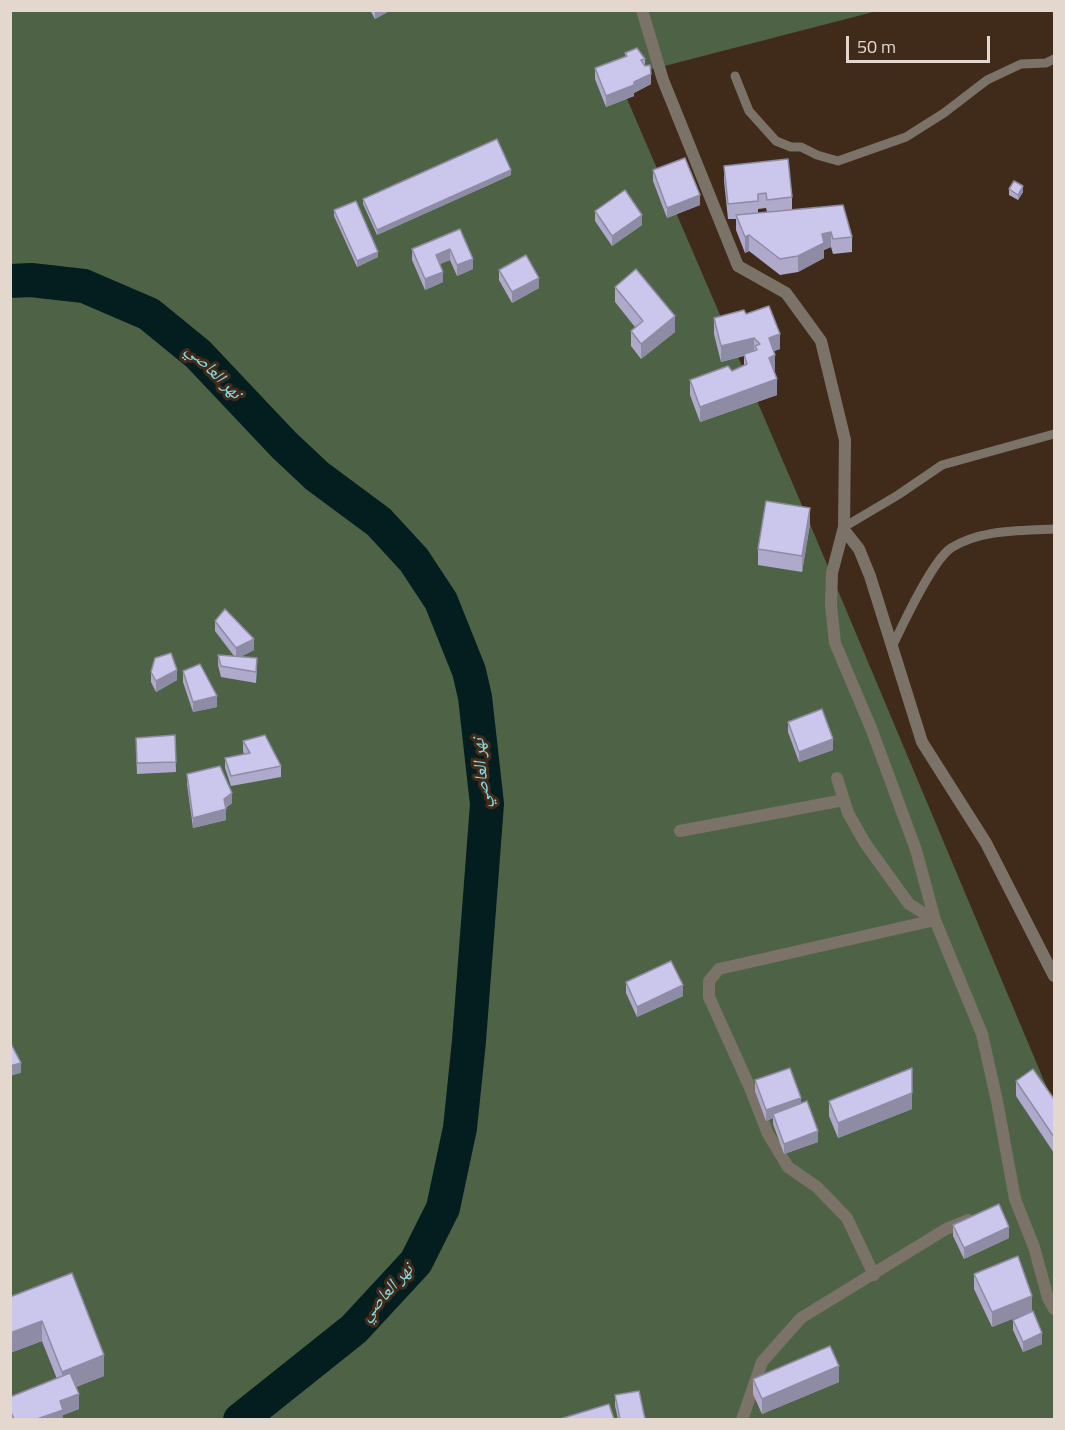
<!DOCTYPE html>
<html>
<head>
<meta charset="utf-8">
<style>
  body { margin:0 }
  #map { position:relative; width:1065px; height:1430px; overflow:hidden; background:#402b1b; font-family:"Titillium Web",sans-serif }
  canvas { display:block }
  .frame { position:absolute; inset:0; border:12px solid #e4d7cd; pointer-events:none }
  .scale { position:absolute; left:846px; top:36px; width:144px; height:27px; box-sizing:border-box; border:3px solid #e4d7cd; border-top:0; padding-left:8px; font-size:18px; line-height:21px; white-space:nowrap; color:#e4d7cd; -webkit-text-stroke:4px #402b1b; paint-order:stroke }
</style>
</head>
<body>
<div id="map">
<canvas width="1065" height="1430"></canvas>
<div class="frame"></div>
<div class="scale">50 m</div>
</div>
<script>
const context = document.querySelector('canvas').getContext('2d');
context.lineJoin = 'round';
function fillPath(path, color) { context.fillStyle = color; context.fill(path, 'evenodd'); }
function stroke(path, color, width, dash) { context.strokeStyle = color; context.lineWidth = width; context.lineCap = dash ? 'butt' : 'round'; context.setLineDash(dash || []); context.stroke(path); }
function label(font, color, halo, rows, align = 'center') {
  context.font = font + ' "Titillium Web","Noto Naskh Arabic",sans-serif'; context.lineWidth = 6; context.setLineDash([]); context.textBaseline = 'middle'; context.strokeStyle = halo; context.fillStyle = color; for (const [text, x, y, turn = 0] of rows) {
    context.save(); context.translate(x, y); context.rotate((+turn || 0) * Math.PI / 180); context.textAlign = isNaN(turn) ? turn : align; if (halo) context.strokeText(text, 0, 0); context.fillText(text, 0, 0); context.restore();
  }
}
const forest = new Path2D(`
  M10 11H877L618 78 810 524 1050 1095 1054 1098V1419H11Z`);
const river = new Path2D(`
  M10 281 31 280 84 286 149 314 198 354 284 445 317 476 379 522 414 560 441 601 469 671 475 697 487 804 469 1041 460 1128 443 1208 416 1262 354 1329 240 1420`);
const lane = new Path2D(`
  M735 76 749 111 776 141 791 147H801L817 155 838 161 906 137 944 113 987 80 1021 64 1046 63 1054 59
  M844 527 898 495 942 465 1054 434
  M892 647C903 624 932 561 951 548 981 529 1020 531 1054 529`);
const street = new Path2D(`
  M642 10 663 80 738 266 786 293 821 341 845 440 844 527 832 573 831 605 835 643 871 728 916 850 935 920 982 1034 997 1101 1015 1199 1034 1247 1048 1298 1054 1309
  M844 530 859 549 870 576 922 742 986 843 1054 976
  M837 778 848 813 865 843 909 904 935 920
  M680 831 844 800
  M874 1275 847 1218 817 1187 788 1167 768 1134 751 1090 709 997V981L719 969 935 920
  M742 1420 762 1362 801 1318 946 1229 968 1220`);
const wall = new Path2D(`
  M370 10H391L375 19Z
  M625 53 645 59V65L651 84 634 93V96L606 107 595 79V68L625 57Z
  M724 166 792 197V209L852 237V252L833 254 831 247 824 250V258L798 272 780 275 749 251 745 253 736 230V219H728L724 181ZM766 208 767 212 758 213V209Z
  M653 170 700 205 667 218 653 181Z
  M511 175 377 235 363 204V199Z
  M1009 189 1023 192 1018 200 1009 195Z
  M334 210 378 257 357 267 334 216Z
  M595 211 642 225 612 246 595 221Z
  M460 229 473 269 457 276 450 260 439 264 443 282 425 290 412 260V249Z
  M499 270 539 288 512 303 499 280Z
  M615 287 675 332 641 359 631 346V331L635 327 615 302Z
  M746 314 780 349 774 351 775 371H774L777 395 700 422 690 395V380L732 371 744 365V356L721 362 714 334V318Z
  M810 524 802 572 758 565V549Z
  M215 621 254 650 240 657 257 668 256 683 221 677 218 665V655L234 656 215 631Z
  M183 671 217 707 193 712 183 682Z
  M151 672 177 680 156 692 151 682Z
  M788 722 833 750 799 762 788 732Z
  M175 735 176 772 137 774 136 749Z
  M243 741 281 766V777L231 786 225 768V758L244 754 243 751Z
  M187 774 232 803 226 808V820L193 828 187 784Z
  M626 982 683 996 637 1017 626 993Z
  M755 1080 801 1104 818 1142 784 1154 773 1124V1118L766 1121 755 1091Z
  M1016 1081 1054 1099V1153L1016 1096Z
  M829 1101 912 1109 838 1138 829 1116Z
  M953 1225 1009 1238 964 1259 953 1236Z
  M1054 1228V1245L1053 1239V1229Z
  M72 1273 104 1376 76 1387 79 1409 63 1415V1419H10V1397L57 1379 42 1341 10 1353V1297Z
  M974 1274 1032 1311 1042 1344 1023 1352 1013 1330V1320L1027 1313 992 1327 974 1289Z
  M753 1379 839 1382 762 1414 753 1394Z
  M615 1395 645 1419H618L615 1406Z`);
const shadedWall = new Path2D(`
  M375 10H391L375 19Z
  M651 74V84L634 93V96L606 107V96Z
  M511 170V175L377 235V230Z
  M1023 186V192L1018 200V195Z
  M700 195V205L667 218V208Z
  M642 215V225L612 246V236Z
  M831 232V247L824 250V258L798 272V256L822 234Z
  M749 235V251L745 253V237Z
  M450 249V260L436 266V255Z
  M378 252V257L357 267V261Z
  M473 259V269L457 276V265Z
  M443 272V282L425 290V279Z
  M539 278V288L512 303V292Z
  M675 316V332L641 359V344Z
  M780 334V349L769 353V338Z
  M754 338V353L721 362V346Z
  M775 355V371L769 373V358Z
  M777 379V395L700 422V407Z
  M810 508V524L802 572V556Z
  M254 639V650L236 659V648Z
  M177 670V680L156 692V681Z
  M217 696V707L193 712V702Z
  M833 739V750L799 762V752Z
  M232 793V803L224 809V799Z
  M226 809V820L193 828V818Z
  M683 985V996L637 1017V1007Z
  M21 1063V1073L10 1076V1066Z
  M912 1093V1109L838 1138V1123Z
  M801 1098V1108L773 1114V1118L766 1121V1110Z
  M818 1131V1142L784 1154V1144Z
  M1009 1227V1238L964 1259V1248Z
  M1032 1296V1311L992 1327V1312Z
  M42 1321V1341L10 1353V1333Z
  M1042 1333V1344L1023 1352V1342Z
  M104 1355V1376L62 1392V1372Z
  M839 1366V1382L762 1414V1399Z
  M79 1394V1409L63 1415V1419H37L60 1401Z`);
const building = new Path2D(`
  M637 48 645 59 641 60 645 66 650 65 651 74 634 82V85L606 96 595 68 627 56 625 53Z
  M497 139 511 170 377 230 363 199Z
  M685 158 700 195 667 208 653 170Z
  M788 159 792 197 767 200 766 193 758 194V201L728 204 724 166Z
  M1014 181 1023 186 1018 195 1009 189Z
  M625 190 642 215 612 236 595 211Z
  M356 201 378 252 357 261 334 210Z
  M843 205 852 237 833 239 831 232 822 234 824 243 798 256 780 259 749 235 745 237 736 215Z
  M460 229 473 259 457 265 450 249 436 255 443 272 425 279 412 249Z
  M526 255 539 278 512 292 499 270Z
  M636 269 675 316 641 344 631 331 643 321 615 287Z
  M769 306 780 334 769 338 775 355 769 358 777 379 700 407 690 380 728 366 732 371 747 364 744 354 757 350 755 346 760 344 754 338 721 346 714 318 744 310 746 314Z
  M766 501 810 508 802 556 758 549Z
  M225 609 254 639 236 648 215 621Z
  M171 653 177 670 156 681 151 672 155 658Z
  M218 655 257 658 256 672 221 666Z
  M200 664 217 696 193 702 183 671Z
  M822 709 833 739 799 752 788 722Z
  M175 735 176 762 137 763 136 738Z
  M265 735 281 766 231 776 225 758 250 753 243 741Z
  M220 766 232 793 224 799 226 809 193 818 187 774Z
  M671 961 683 985 637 1007 626 982Z
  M10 1042 21 1063 10 1066Z
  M790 1068 801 1098 766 1110 755 1080Z
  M912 1068V1093L838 1123 829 1101Z
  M1033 1069 1054 1099V1137L1016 1081Z
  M807 1101 818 1131 784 1144 773 1114Z
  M999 1204 1009 1227 964 1248 953 1225Z
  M1018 1256 1032 1296 992 1312 974 1274Z
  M72 1273 104 1355 62 1372 42 1321 10 1333V1297Z
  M1033 1311 1042 1333 1023 1342 1013 1320Z
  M830 1346 839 1366 762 1399 753 1379Z
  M70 1373 79 1394 60 1401 63 1410 37 1419H14L10 1410V1397Z
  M639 1391 645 1419H620L615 1395Z
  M609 1404 614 1419H560Z`);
const waterNames = [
  ["نهر العاصي",213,372,45],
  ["نهر العاصي",482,773,-95],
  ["نهر العاصي",387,1293,-48]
];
fillPath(forest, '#4e6346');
stroke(river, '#041e20', 34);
stroke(lane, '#7b7268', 9);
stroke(street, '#7b7268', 12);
fillPath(wall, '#afaacb');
fillPath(shadedWall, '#8e8ba5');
fillPath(building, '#cbc6ec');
stroke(building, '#8e8ba5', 1.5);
label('italic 18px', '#87dce4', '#402b1b', waterNames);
</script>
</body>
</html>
